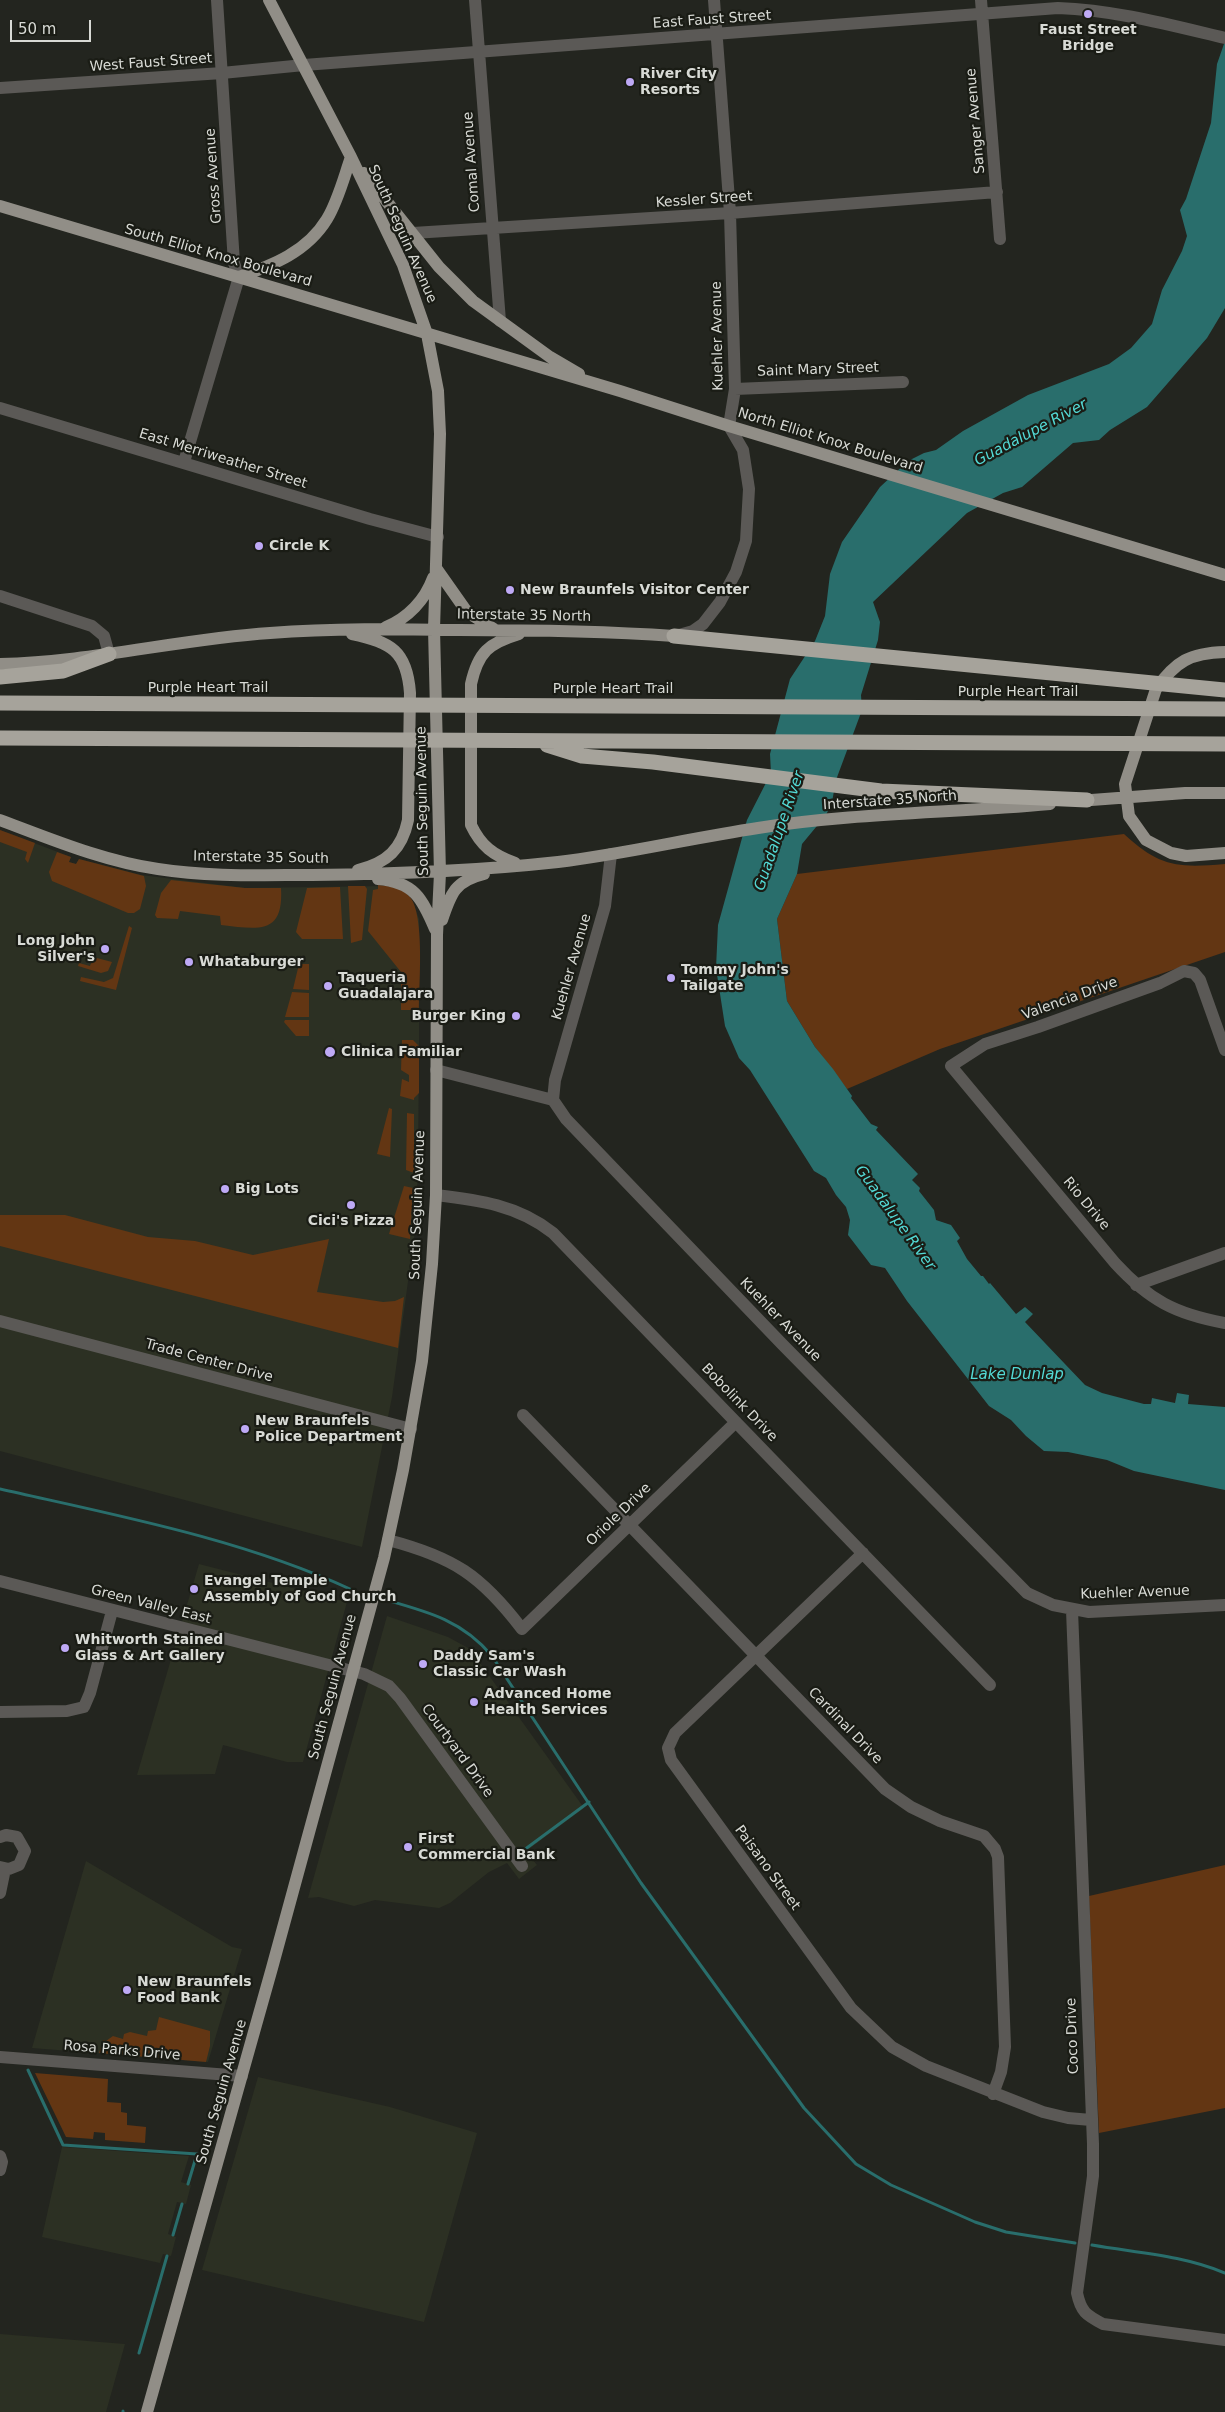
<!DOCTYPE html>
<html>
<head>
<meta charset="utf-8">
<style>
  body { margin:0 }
  #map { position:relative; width:1225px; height:2412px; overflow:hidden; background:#23251f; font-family:"DejaVu Sans",sans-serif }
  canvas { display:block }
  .scale { position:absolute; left:10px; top:20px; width:81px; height:22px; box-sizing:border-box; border:2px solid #d8dad5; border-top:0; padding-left:6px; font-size:15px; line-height:18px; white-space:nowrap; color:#d8dad5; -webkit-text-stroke:4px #1a1c15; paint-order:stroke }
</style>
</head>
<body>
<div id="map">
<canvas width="1225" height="2412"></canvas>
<div class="scale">50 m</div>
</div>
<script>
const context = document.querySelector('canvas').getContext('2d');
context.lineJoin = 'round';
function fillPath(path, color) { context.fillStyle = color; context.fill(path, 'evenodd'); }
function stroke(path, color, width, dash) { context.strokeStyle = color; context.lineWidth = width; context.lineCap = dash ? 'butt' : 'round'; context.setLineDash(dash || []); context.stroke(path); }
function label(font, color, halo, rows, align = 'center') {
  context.font = font + ' "DejaVu Sans",sans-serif'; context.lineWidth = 4.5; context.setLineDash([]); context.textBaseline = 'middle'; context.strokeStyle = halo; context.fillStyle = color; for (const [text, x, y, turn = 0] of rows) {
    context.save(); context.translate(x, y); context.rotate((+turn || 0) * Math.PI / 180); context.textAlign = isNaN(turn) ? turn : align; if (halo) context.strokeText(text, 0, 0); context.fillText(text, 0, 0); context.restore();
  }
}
const built = new Path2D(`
  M0 830 71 857 69 862 76 864 79 859 141 875 245 888 387 886 413 902 419 919V1046L418 1169 415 1231 392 1397 362 1547 0 1451Z
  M199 1564 347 1602 303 1762H287L223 1745 215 1774 137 1775Z
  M387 1616 448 1637 470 1649 584 1808 529 1849 528 1854 537 1865 519 1879 507 1863 489 1872 450 1903 439 1908 375 1900 354 1906 319 1897 308 1898Z
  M86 1861 232 1947 242 1949 208 2062 32 2048Z
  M258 2077 390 2107 477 2133 424 2322 202 2270Z
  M62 2147 189 2156 181 2182 191 2185 186 2204 177 2202 168 2234 176 2237 171 2256 163 2254 160 2263 42 2237Z
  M0 2334 125 2344 106 2412H0Z`);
const green = new Path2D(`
  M0 830 35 843 28 863 25 859 27 852 0 842Z
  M1124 834C1160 867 1177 868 1225 864V952L940 1049 847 1089 815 1047 787 1001 777 919 797 874Z
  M57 852 71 857 69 862 76 864 79 859 144 876 146 886 140 909 134 913H128L52 881 49 872Z
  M171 880 245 888H281C284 936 257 929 221 925L220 916 180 911 178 919 157 918 155 915 161 893Z
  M378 885C390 886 402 887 410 897 425 916 419 984 419 1010H401V972L368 931 373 890 378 889Z
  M348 886H365L367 889 362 940 351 943Z
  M340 887 343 939H302L296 932 307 888Z
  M129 926 132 928 116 990 80 981 81 977 104 982 113 978Z
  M93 957 112 962 108 971 101 973 78 966 79 963 90 966Z
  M299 964H309V990L293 989Z
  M292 992 309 993V1017H285Z
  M285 1020H309V1036H296L284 1022Z
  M402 1040H413L419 1046V1093L414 1098V1100L400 1096 402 1079 409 1082V1075L401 1070Z
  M389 1108 392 1109 390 1157 377 1154Z
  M407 1113 414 1114V1173L406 1170Z
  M404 1186 413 1188 410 1239 389 1234Z
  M0 1215H65L148 1237 195 1241 253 1255 329 1239 317 1292 383 1302 395 1301 404 1297 398 1348 0 1246Z
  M1225 1865V2108L1099 2133 1089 1896Z
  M159 2017 210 2031V2046L206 2062 99 2053 103 2040 106 2041 113 2036 123 2039 124 2034 130 2032 147 2036 148 2031 156 2030Z
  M35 2073 108 2079 107 2102 121 2103V2112L127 2113V2125L146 2127 145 2143 105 2140V2133L94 2132 93 2139 66 2137Z`);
const water = new Path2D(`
  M1225 41V308L1207 338 1147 407 1110 430 1099 440 1073 443 1022 487 1003 493 967 513 873 602 880 622 878 640 861 695 862 710 836 780 832 802 826 815 802 844 797 874 777 919 787 1001 815 1047 833 1069 852 1096 851 1098 871 1124 878 1127 876 1130 918 1174 912 1180 920 1188 919 1191 934 1210 936 1220 951 1225 960 1238 957 1241 967 1259 981 1276H983L989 1284 990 1283 1016 1314 1025 1307 1033 1314 1025 1322 1085 1385 1102 1393 1144 1404H1151L1152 1398 1175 1403 1177 1393 1189 1395 1188 1404 1225 1407V1490L1134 1471 1107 1460 1068 1452 1044 1451 1026 1436 1011 1420 989 1406 907 1301 885 1268 871 1265 848 1235 850 1220 846 1207 836 1195 826 1178 814 1171 750 1070 739 1058 725 1026 716 968 718 925 747 820 771 773 770 754 790 679 815 641 825 616 830 574 842 542 880 487 908 461 924 453 936 450 963 431 1028 395 1109 364 1131 348 1152 324 1162 290 1182 251 1187 236 1180 210 1186 199 1211 123 1217 64Z`);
const stream = new Path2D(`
  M0 1489C115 1515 242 1539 350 1589
  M386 1600C429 1612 463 1621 492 1656L641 1883 804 2108 856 2164 891 2185 975 2222 1006 2232 1075 2243
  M524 1850 589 1802
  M28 2070 63 2145 197 2154 188 2184
  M173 2235 182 2204
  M1092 2245C1138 2253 1182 2255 1225 2273
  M139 2353 167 2256
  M123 2412V2411`);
const minor = new Path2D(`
  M475 0 500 321
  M981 0 1000 239
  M0 88 222 73 304 65 1058 8C1115 10 1170 25 1225 38
  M413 233 730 213 997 192
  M735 389 903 382
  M0 408 370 519 438 537
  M184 462 239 277 234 263 217 0
  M0 596 92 626 104 636 109 654
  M679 635 693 631 703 624 720 602 736 572 746 541 749 489 743 450 729 426 735 389 730 213 714 0
  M611 854 605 906 555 1080 553 1100 566 1119 782 1344 1027 1593 1053 1605 1089 1612 1225 1605
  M1225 1050 1200 980 1194 973 1184 971 1160 983 1038 1027 985 1044 951 1066 1115 1263C1149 1300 1175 1314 1225 1323
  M436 1070 553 1100
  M436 1195C478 1200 518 1205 553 1233L990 1685
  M1136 1285 1225 1253
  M0 1321 411 1429
  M523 1415 885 1789 911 1807 940 1821 984 1836 995 1849 998 1857 1005 2047 1001 2072 993 2094
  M388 1540C453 1557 481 1575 522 1629L736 1422
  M863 1553 675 1733 668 1748 671 1760 851 2008 892 2047 926 2066 1043 2112 1068 2118 1091 2120
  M0 1581 364 1674 389 1686 400 1698 522 1866
  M1072 1610 1093 2144V2176L1077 2293C1081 2312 1086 2315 1103 2324L1225 2340
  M0 1712 67 1711 84 1707 90 1693 112 1611
  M0 1837 6 1835 17 1837 25 1851 19 1865 9 1869 0 1867
  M0 1893 5 1869
  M0 2057 242 2076
  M0 2156 2 2162 0 2170`);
const major = new Path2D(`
  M364 173 439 267 473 301 550 357 579 374
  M0 206 620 391 729 426 1225 575
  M239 277C273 265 307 252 327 219 338 201 344 177 351 157
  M436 568 467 612 494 629
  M386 627C408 618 425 600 433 578
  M352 634C391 642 407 651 410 693L408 820C402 849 387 863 358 870
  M1225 652C1190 653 1176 661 1156 689L1125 784 1129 816 1146 840 1171 853 1186 856 1225 853
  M0 664C91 662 179 639 270 633 333 628 396 629 459 630 531 630 602 631 674 636
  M1078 801 1185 793H1225
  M0 820C51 839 103 861 158 869 209 877 261 875 312 875 394 874 476 871 558 862 625 854 691 838 758 828 854 813 953 813 1050 804
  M515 863C493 855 481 846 471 825V684C478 652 489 643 519 634
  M378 879C414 882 422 898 435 929
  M442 920C451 893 455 881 484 874
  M147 2412 272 1968 384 1558 403 1470 422 1361 432 1264 436 1195 437 935 440 873 434 629 440 434 438 391 427 334 403 265 351 157 269 0`);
const highway = new Path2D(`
  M674 636 1225 690
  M0 677 63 671 109 654
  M0 703 1225 709
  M0 738 1225 744
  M547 745 582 756 653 762 881 791 1087 800`);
const markers = [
  [1088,14,5,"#bea9f5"],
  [630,82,5,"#bea9f5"],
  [259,546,5,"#bea9f5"],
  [510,590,5,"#bea9f5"],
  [105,949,5,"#bea9f5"],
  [189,962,5,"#bea9f5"],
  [671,978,5,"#bea9f5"],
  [328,986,5,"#bea9f5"],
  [516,1016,5,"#bea9f5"],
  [330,1052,6,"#bea9f5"],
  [225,1189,5,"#bea9f5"],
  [351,1205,5,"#bea9f5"],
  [245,1429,5,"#bea9f5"],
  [194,1589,5,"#bea9f5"],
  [65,1648,5,"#bea9f5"],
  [423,1664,5,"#bea9f5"],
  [474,1702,5,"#bea9f5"],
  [408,1847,5,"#bea9f5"],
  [127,1990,5,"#bea9f5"]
];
const streetNames = [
  ["East Faust Street",712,20,-4],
  ["West Faust Street",151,63,-4],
  ["Sanger Avenue",976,121,-95],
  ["Comal Avenue",472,162,-94],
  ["Gross Avenue",214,176,-94],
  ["Kessler Street",704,200,-4],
  ["South Seguin Avenue",402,234,66],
  ["South Elliot Knox Boulevard",218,256,16],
  ["Kuehler Avenue",718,336,-91],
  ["Saint Mary Street",818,370,-2],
  ["North Elliot Knox Boulevard",830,441,17],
  ["East Merriweather Street",223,459,17],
  ["Interstate 35 North",524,616,1],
  ["Purple Heart Trail",208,688],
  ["Purple Heart Trail",613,689],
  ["Purple Heart Trail",1018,692],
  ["South Seguin Avenue",423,801,-91],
  ["Interstate 35 North",890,801,-4],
  ["Interstate 35 South",261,858,1],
  ["Kuehler Avenue",572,967,-74],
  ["Valencia Drive",1070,999,-20],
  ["Rio Drive",1086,1204,50],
  ["South Seguin Avenue",418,1205,-88],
  ["Kuehler Avenue",780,1320,46],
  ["Trade Center Drive",209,1361,15],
  ["Bobolink Drive",739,1403,46],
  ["Oriole Drive",619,1515,-44],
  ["Kuehler Avenue",1135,1593,-2],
  ["Green Valley East",151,1605,14],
  ["South Seguin Avenue",333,1687,-75],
  ["Cardinal Drive",845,1726,46],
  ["Courtyard Drive",457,1751,54],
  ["Paisano Street",767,1868,54],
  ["Coco Drive",1073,2036,-92],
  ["Rosa Parks Drive",122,2051,5],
  ["South Seguin Avenue",222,2092,-74]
];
const poiNames = [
  ["Faust Street",1088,30,"center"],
  ["Bridge",1088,46,"center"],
  ["River City",640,74],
  ["Resorts",640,90],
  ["Circle K",269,546],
  ["New Braunfels Visitor Center",520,590],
  ["Long John",95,941,"right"],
  ["Silver's",95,957,"right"],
  ["Whataburger",199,962],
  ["Tommy John's",681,970],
  ["Tailgate",681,986],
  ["Taqueria",338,978],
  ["Guadalajara",338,994],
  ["Burger King",506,1016,"right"],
  ["Clinica Familiar",341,1052],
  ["Big Lots",235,1189],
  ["Cici's Pizza",351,1221,"center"],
  ["New Braunfels",255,1421],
  ["Police Department",255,1437],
  ["Evangel Temple",204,1581],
  ["Assembly of God Church",204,1597],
  ["Whitworth Stained",75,1640],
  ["Glass & Art Gallery",75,1656],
  ["Daddy Sam's",433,1656],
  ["Classic Car Wash",433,1672],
  ["Advanced Home",484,1694],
  ["Health Services",484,1710],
  ["First",418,1839],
  ["Commercial Bank",418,1855],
  ["New Braunfels",137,1982],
  ["Food Bank",137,1998]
];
const waterNames = [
  ["Guadalupe River",1031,433,-28],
  ["Guadalupe River",780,831,-71],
  ["Guadalupe River",895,1218,54],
  ["Lake Dunlap",1017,1375]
];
fillPath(built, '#2c3023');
fillPath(green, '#633613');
fillPath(water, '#296e6c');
stroke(stream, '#296e6c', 3);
stroke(minor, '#5b5956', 12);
stroke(major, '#918e87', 12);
stroke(highway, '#a6a39b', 15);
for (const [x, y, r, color] of markers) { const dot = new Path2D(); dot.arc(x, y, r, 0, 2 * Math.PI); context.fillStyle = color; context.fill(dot); stroke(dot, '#1a1c15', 2); }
label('14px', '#d8dad5', '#1a1c15', streetNames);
label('bold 14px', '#d8dad5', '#1a1c15', poiNames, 'left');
label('italic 15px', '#53d9d5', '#1a1c15', waterNames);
</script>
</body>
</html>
